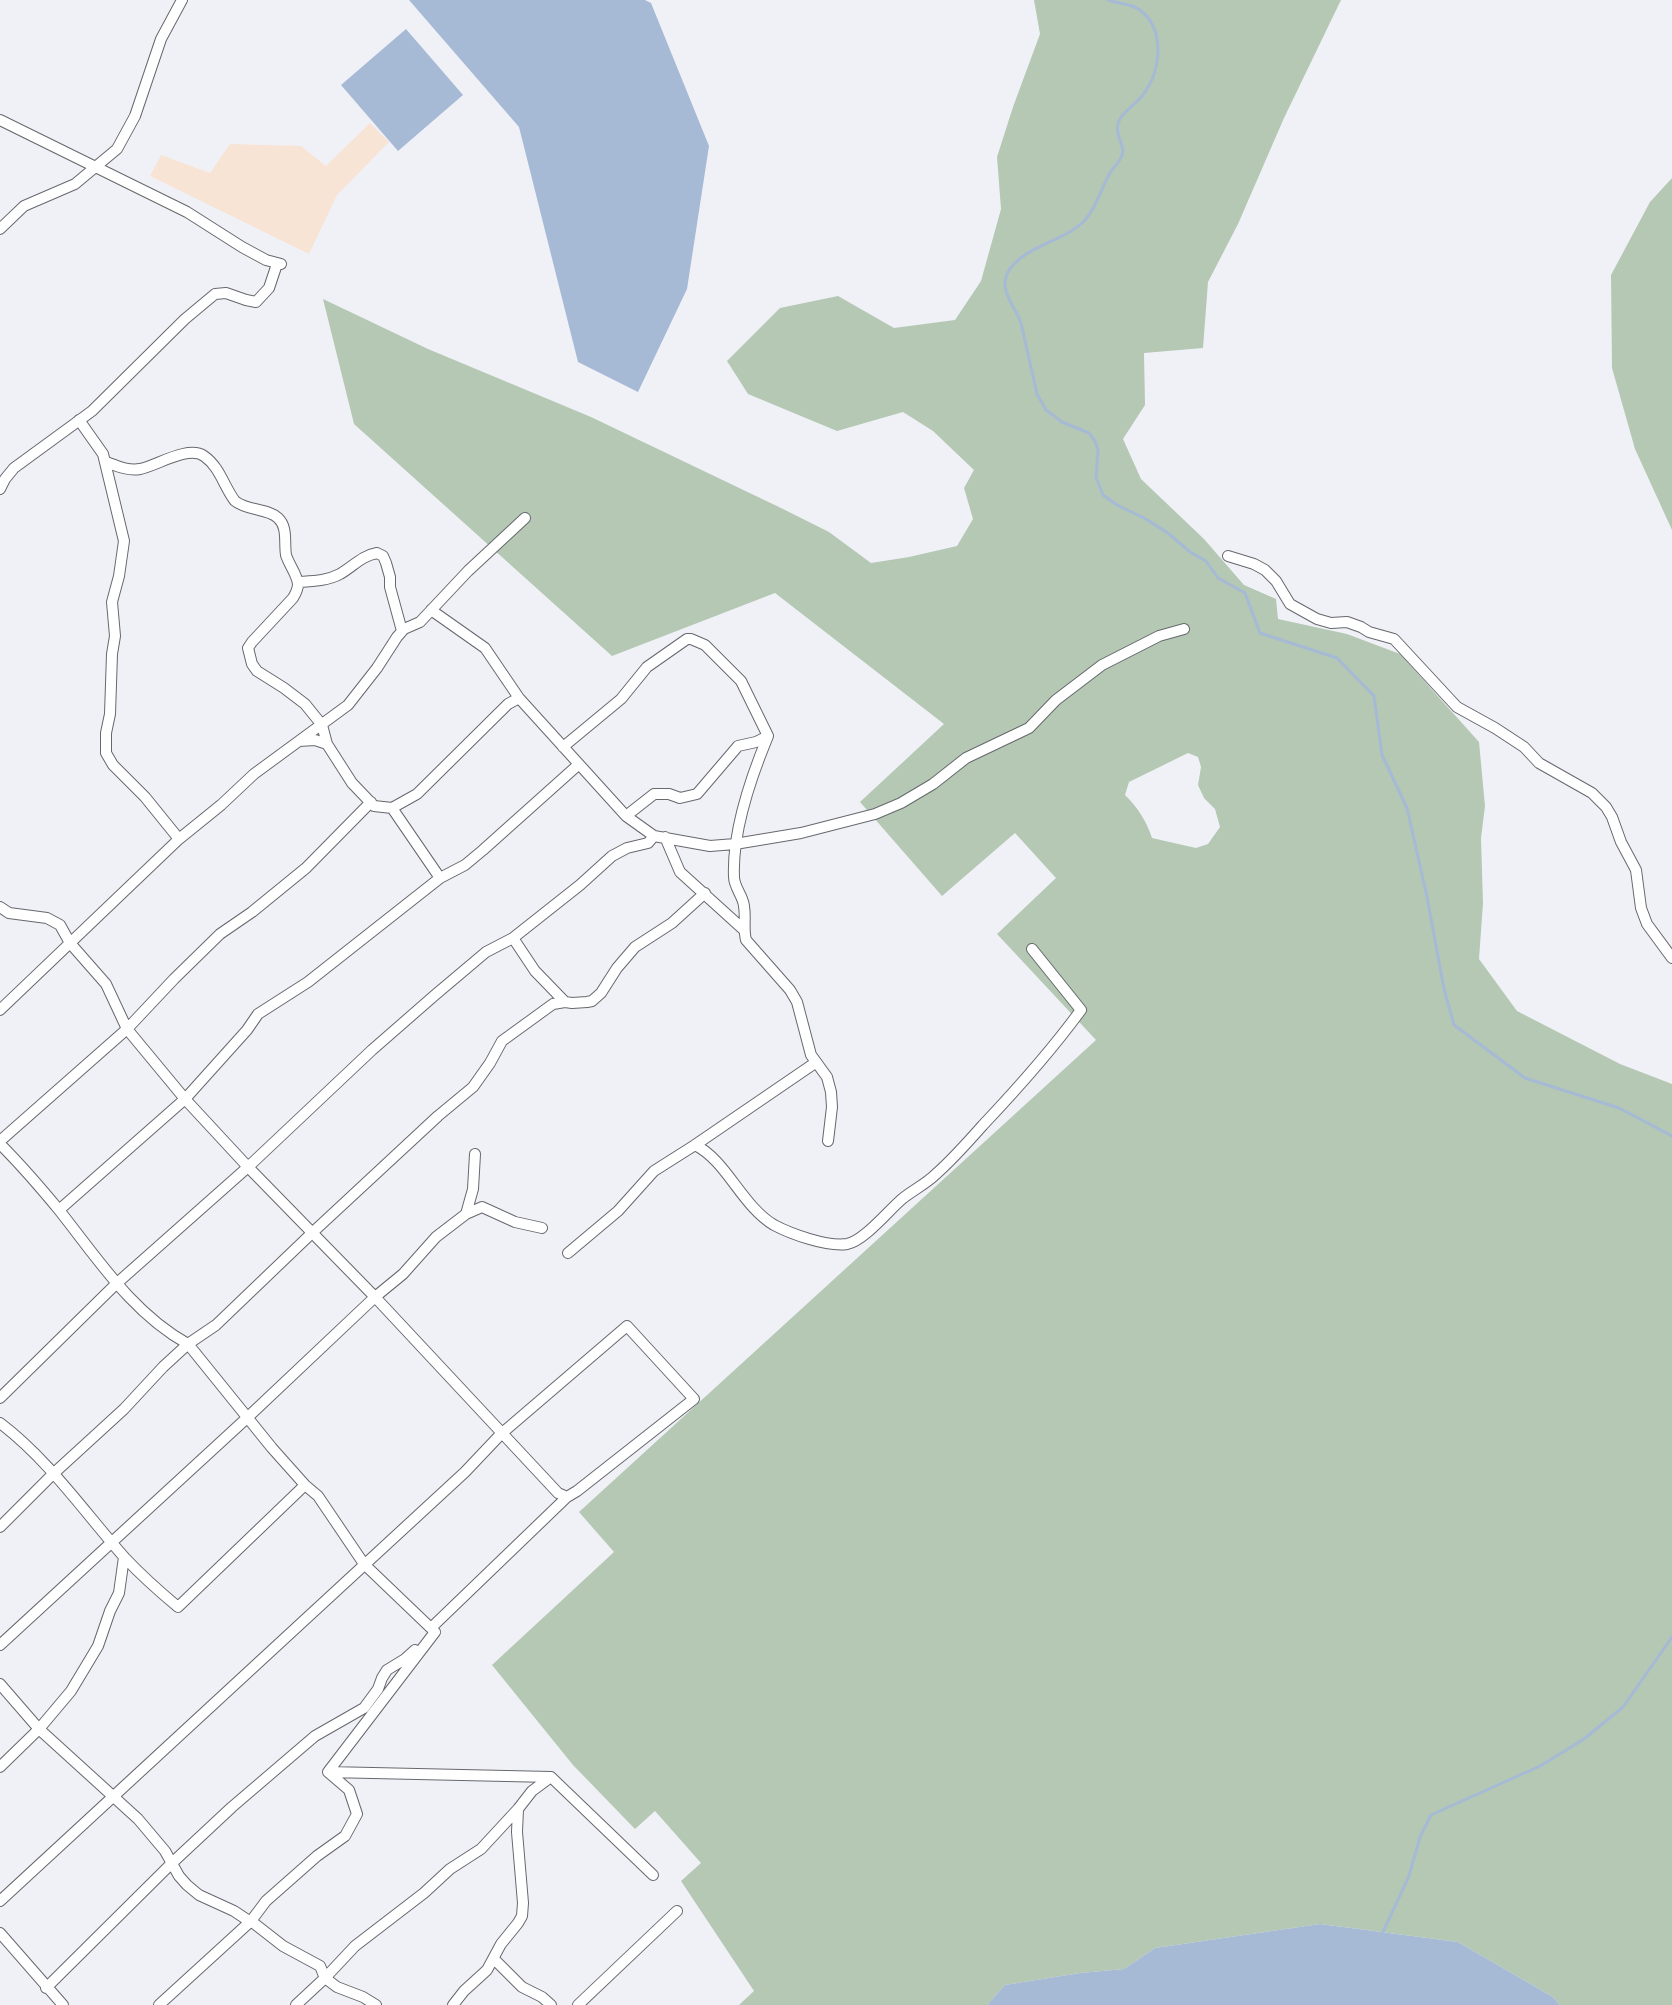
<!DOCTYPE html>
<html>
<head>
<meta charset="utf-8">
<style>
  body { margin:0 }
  canvas { display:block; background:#f0f1f7 }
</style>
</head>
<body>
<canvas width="1672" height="2005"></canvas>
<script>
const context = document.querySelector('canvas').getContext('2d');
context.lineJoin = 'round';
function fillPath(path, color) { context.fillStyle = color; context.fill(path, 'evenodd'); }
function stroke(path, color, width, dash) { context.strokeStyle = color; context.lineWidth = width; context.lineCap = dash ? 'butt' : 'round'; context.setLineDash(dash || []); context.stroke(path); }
const industrial = new Path2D(`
  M370 123 389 142 337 195 309 254 150 176 161 155 210 173 230 144 301 146 326 166Z`);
const green = new Path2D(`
  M1034 0H1341L1284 118 1238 224 1208 282 1203 348 1144 353 1145 405 1123 439 1141 479 1204 539 1244 585 1276 599 1278 619 1347 634 1400 654 1479 742 1485 806 1481 838 1483 903 1479 959 1517 1011 1620 1064 1672 1084V2005H1560L1553 1997 1458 1942 1320 1924 1155 1948 1124 1969 1080 1973 1005 1985 987 2005H739L754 1991 681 1881 701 1863 655 1811 635 1829 573 1765 492 1665 614 1552 579 1512 1096 1040 997 934 1056 878 1015 833 942 896 860 802 944 724 775 593 612 656 354 424 323 299 428 349 591 417 781 508 829 532 871 563 909 557 957 546 973 519 964 488 974 470 933 431 903 412 837 431 748 394 727 361 780 308 838 296 894 328 955 320 981 281 1001 209 997 157 1013 107 1040 34ZM1188 753 1198 757 1201 767 1198 785 1204 798 1215 809 1220 827 1208 844 1196 848 1152 838C1146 820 1138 808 1125 795L1129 782Z
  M1672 178V530L1635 449 1612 368 1611 275 1650 202Z`);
const water = new Path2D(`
  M409 0H645L651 3 709 146 687 289 638 392 578 362 519 127Z
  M406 29 463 95 398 151 341 85Z
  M1320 1924 1458 1942 1553 1997 1560 2005H987L1005 1985 1080 1973 1124 1969 1155 1948Z`);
const stream = new Path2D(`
  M1108 0C1118 4 1131 3 1140 10 1166 30 1161 73 1142 96 1135 105 1123 111 1119 121 1114 132 1122 141 1123 151 1123 158 1116 165 1112 170 1101 186 1098 206 1085 220 1065 242 1021 246 1007 274 999 291 1016 308 1021 323L1037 394 1046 410 1062 422 1089 433 1095 441 1098 450 1096 477 1103 495 1117 505 1144 518 1168 533 1190 552 1206 561 1218 578 1245 593 1260 633 1337 658 1374 696 1382 755 1407 808 1427 897 1444 989 1454 1025 1525 1078 1619 1108 1672 1136
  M1383 1932 1409 1876 1420 1837 1431 1815 1540 1766 1584 1739 1623 1707 1672 1637`);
const minor = new Path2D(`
  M0 120 187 212 242 247 266 260 281 264
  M0 229 24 206 75 184 117 149 135 116 161 39 182 0
  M79 420 103 454 124 541 119 576 112 602 115 636 112 654 110 714 106 733V753L113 765 145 797 179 839
  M106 462C117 466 128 471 140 469 156 466 188 445 204 456 220 467 224 487 235 501 247 511 267 508 278 518 288 527 284 543 286 555 289 565 297 574 298 584 298 589 296 593 293 598L252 642 248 648 252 664 257 671 284 688 305 704 322 725 327 744 352 783 374 806 392 808 440 878
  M0 489 5 479 14 468 92 411 185 319 215 294 226 293 246 300 256 302 269 288 277 264
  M1228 556 1254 564 1265 570 1276 581 1290 604 1317 619 1331 623 1347 622 1361 627 1369 632 1394 639 1457 707 1495 728 1524 747 1539 763 1592 793 1606 807 1612 817 1621 842 1636 870 1641 908 1647 924 1672 958
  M298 582C312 581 327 581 340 574 354 566 361 556 377 553L383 556 386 563 390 577V587L402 631
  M431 610 485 648 519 698 626 816 654 836 710 846 735 844 801 833 875 814 901 803 933 784 966 758 1029 728 1056 700 1102 665 1159 636 1184 629
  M299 741 315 740 327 744
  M563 747 621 699 647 667 687 639H691L705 645 741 681 768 736C751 777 732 832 734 877 734 887 743 896 744 906 746 918 743 929 746 940L790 990 797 1002 811 1055 827 1077 831 1092 832 1107 828 1141
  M392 808 417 794 508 704 519 698
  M626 816 654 794H669L680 798 697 794 738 746 756 742 768 736
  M665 837 680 872 744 930
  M0 907 9 913 47 918 60 925 70 943 106 984 127 1029 185 1099 248 1167 375 1297 558 1493 567 1497 577 1491 694 1399 627 1326 501 1434 465 1472 0 1901
  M513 938 535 971 565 1002 572 1003 587 1002 592 1001 601 993 617 968 635 947 672 923 705 893
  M0 1010 179 839 221 805 254 774 348 705 377 668 397 637 404 629 420 622 468 571 525 518
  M0 1141 127 1029 174 979 220 934 252 912 306 868 371 802
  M0 1144C21 1165 40 1187 59 1210 98 1259 132 1313 188 1344L272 1448 305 1485 318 1496 364 1564 435 1632 328 1772 551 1777 653 1875
  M695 1145 815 1063
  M59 1210 185 1099 247 1030 258 1014 308 982 440 878 465 865 483 850 578 765
  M466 1214 473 1189 475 1154
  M568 1253 618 1211 654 1171 695 1145C726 1160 742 1206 774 1225 791 1234 827 1247 847 1244 864 1241 889 1210 902 1199 913 1190 926 1184 936 1174 953 1159 968 1142 983 1125 1018 1088 1051 1051 1081 1010L1032 949
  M0 1398 116 1284 248 1167 372 1050 435 995 486 952 513 938 580 885 612 856 627 848 648 843 654 836
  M0 1423C49 1460 85 1513 125 1558 142 1576 160 1592 178 1607L305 1485
  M0 1527 53 1474 124 1409 163 1367 188 1344 216 1325 312 1233 438 1116 473 1087 490 1063 502 1041 553 1004 565 1002
  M432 1627 567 1497
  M0 1645 248 1417 375 1297 403 1274 436 1237 466 1214 482 1207 515 1222 542 1228
  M0 1684 39 1729 138 1819 165 1851 179 1876 187 1885 199 1895 234 1911 249 1921H251L283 1946 320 1966 325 1978 337 1987 363 1997 376 2005
  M0 1767 39 1729 71 1691 98 1646 110 1611 119 1593 124 1557
  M0 1933 63 2005
  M494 1959 522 1987 542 1997 551 2005
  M46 1988 172 1863 232 1807 315 1736 364 1708 378 1689 382 1678 387 1670 405 1659 415 1650
  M159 2005 251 1921 266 1901 317 1856 345 1836 357 1814 349 1790 328 1772
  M296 2005 325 1978 355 1946 424 1893 450 1869 481 1849 518 1809 532 1791 551 1777
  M453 2005 464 1991 487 1970 501 1944 518 1923 522 1916 523 1903 517 1832 518 1809
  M578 2005 677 1911`);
fillPath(industrial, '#f7e4d4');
fillPath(green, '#b4c8b4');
fillPath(water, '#a6bad5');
stroke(stream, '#a6bad5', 3);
stroke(minor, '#66686d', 12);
stroke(minor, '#fff', 10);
</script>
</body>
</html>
